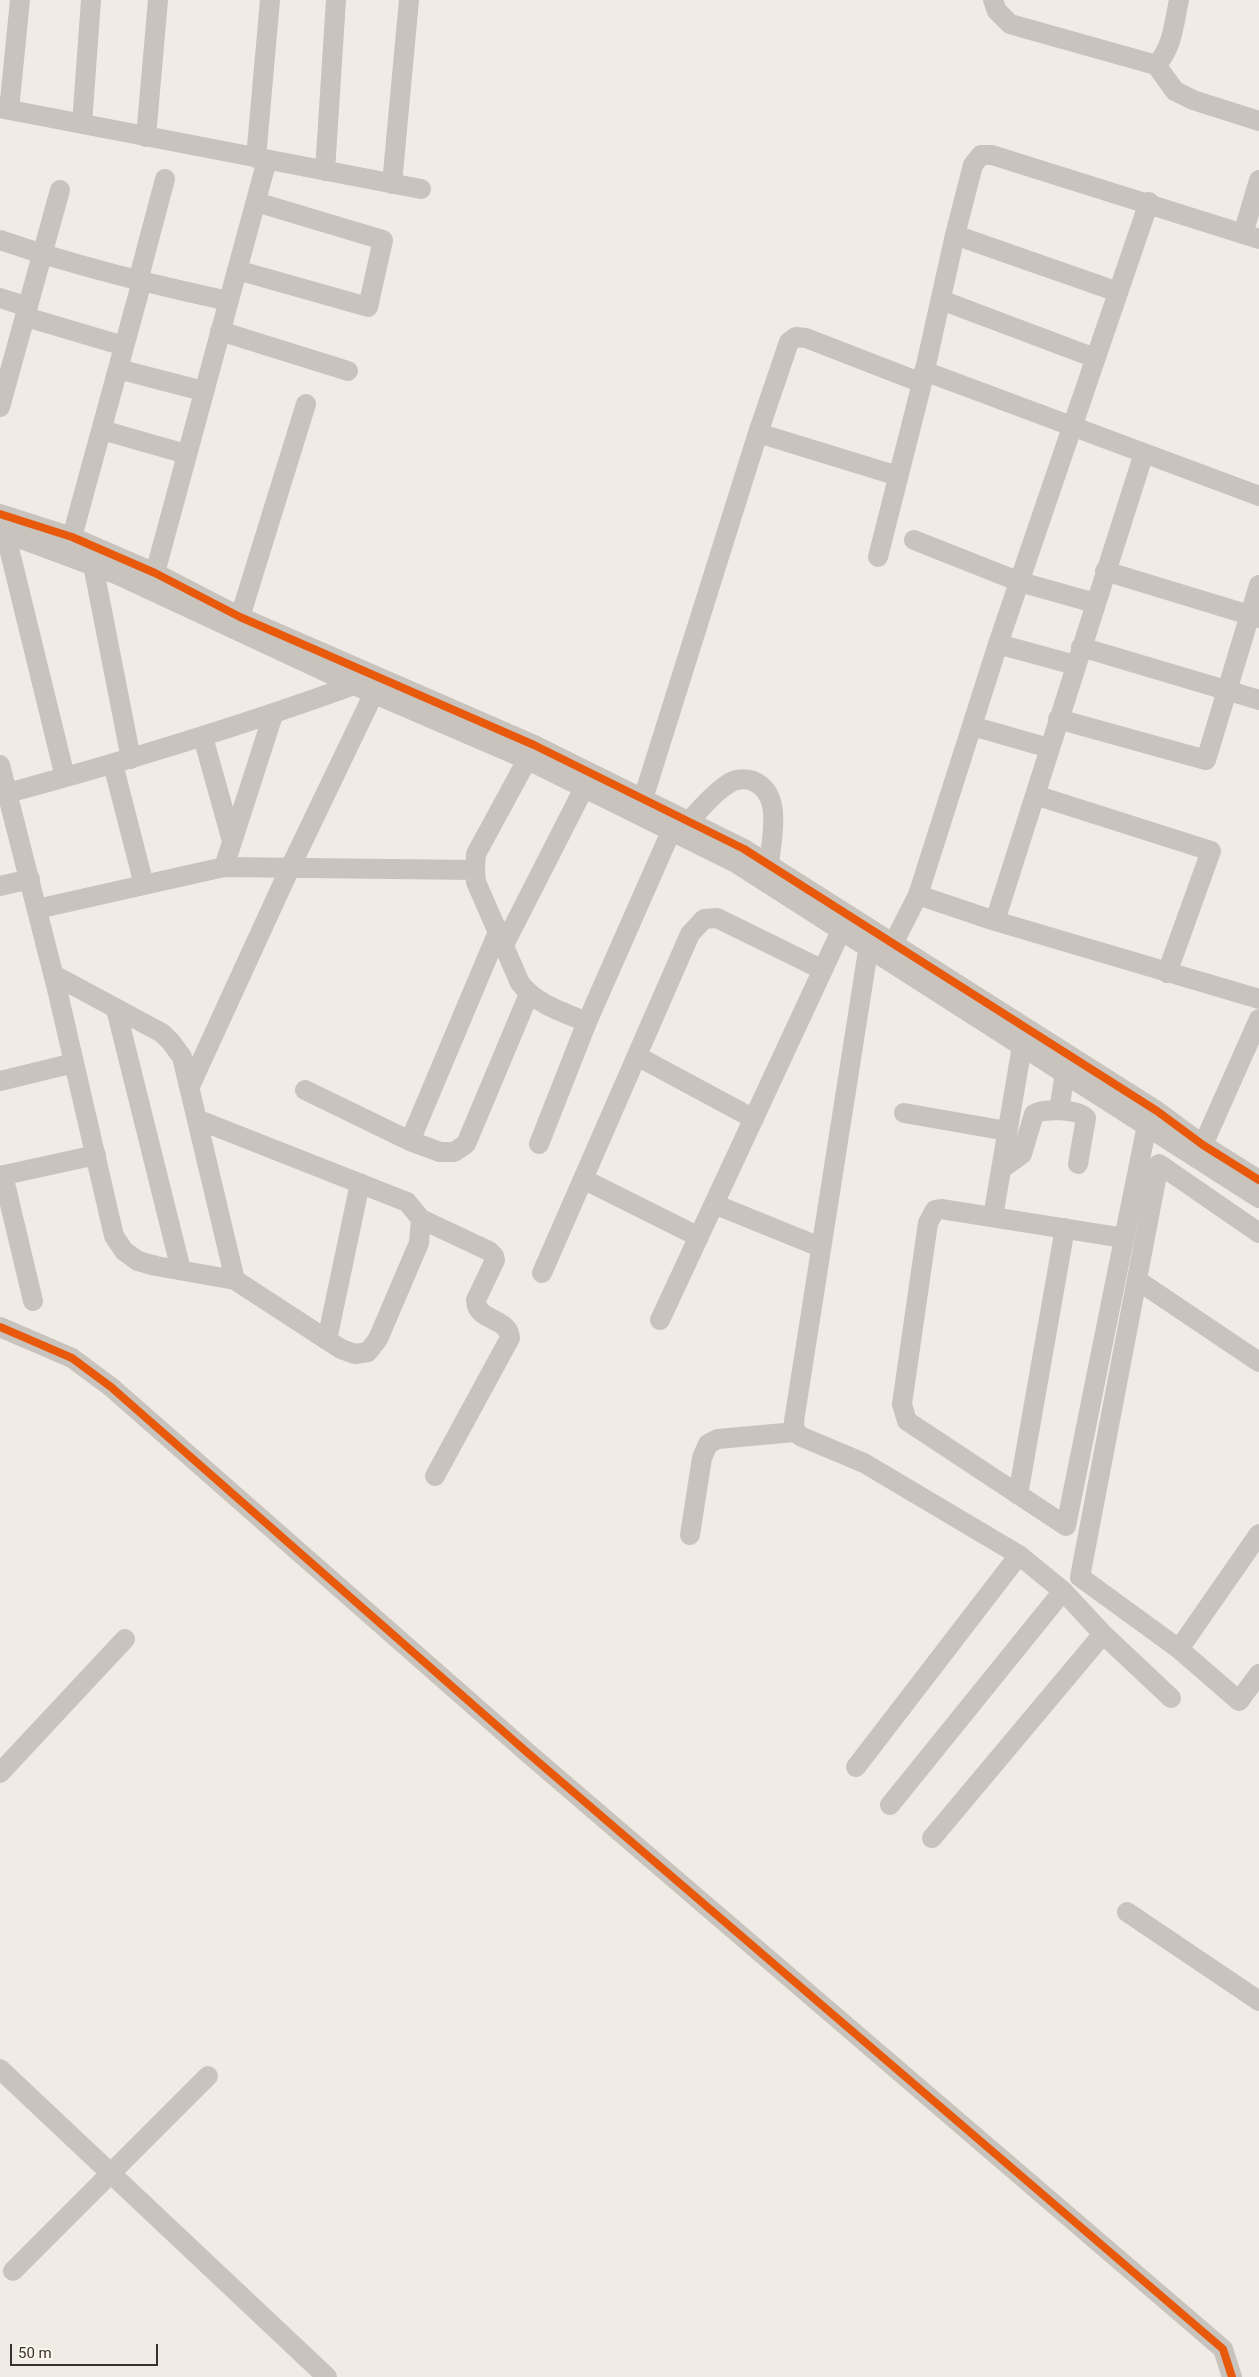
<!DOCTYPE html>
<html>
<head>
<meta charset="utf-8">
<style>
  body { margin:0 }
  #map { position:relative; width:1259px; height:2377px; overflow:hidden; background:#f0ebe5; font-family:Roboto,sans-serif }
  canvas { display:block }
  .scale { position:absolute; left:10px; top:2344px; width:148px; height:22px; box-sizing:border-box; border:2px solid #3b302b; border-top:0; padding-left:6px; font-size:15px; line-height:18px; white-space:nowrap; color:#3b302b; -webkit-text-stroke:4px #fbf5ee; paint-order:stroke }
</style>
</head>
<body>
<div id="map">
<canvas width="1259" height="2377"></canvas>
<div class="scale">50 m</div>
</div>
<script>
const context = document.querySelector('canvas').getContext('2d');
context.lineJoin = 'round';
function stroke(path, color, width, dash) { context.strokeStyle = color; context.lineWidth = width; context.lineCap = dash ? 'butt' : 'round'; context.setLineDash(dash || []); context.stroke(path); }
const minor = new Path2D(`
  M993 0 997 11 1010 24 1156 65C1173 48 1174 22 1179 0
  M1156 65 1175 91 1193 100 1259 121
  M0 108 421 189
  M9 110 20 0
  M82 124 91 0
  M146 137 158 0
  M256 158 270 0
  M325 171 336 0
  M392 184 409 0
  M1149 202 998 644 918 895 995 921 1259 999
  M1243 234 1259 180
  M955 235 1118 292
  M0 240C75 266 151 284 228 301
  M237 270 368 307 383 240 256 202
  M138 281 165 179
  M0 298 28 307
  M941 300 1095 358
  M26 317 124 346
  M220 331 348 371
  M118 369 203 391
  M924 371 1259 496
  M0 407 60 190
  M102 430 186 454
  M758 433 898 476
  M0 514 72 537 155 573 240 617 534 745 744 849 1157 1111 1203 1145 1259 1180
  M0 531 118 575 354 685 528 760 736 863 1259 1198
  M5 532 65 777
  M72 537 142 281
  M914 540 1020 582 1095 603
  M878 557 922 383 955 235 973 165 981 155H992L1259 239
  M93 565 131 759
  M1105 571 1259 618
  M155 573 267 160
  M240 617 306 404
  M998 644 1075 665
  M1081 647 1259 700
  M1058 719 1206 760 1259 585
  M972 726 1049 748
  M203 737 232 841
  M533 749 476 854 475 870 476 882 520 983C536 1004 562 1012 587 1022
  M113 764 144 885
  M0 765 57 989 114 1236 124 1251 138 1261 156 1266 235 1280 341 1349 355 1354 368 1352 378 1339 419 1243 421 1219 407 1202 199 1120
  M0 795C120 763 238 727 354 685
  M1035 795 1211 851 1167 973
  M643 799 758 433 789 342 796 337 806 338 922 383
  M689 821C701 809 713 793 728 784 734 779 746 778 753 781 784 794 771 839 769 865
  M224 867 273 715
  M0 886 30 879
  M37 909 224 867 475 870
  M995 921 1144 453
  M870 938 794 1421 795 1432 802 1437 864 1463 1019 1555 1063 1591 1103 1634 1171 1698
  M893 944 918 895
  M504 945 584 788
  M54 975 162 1033 171 1042 182 1057 235 1280
  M116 1009 181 1270
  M637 1056 754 1119
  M0 1081 74 1063
  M190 1086 290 868 374 693
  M305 1090 410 1141 440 1152H454L466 1144 529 994
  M1059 1110 1065 1073
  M904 1113 1007 1131
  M410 1141 498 932
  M539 1144 587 1022 676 820
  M1203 1145 1259 1019
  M1001 1169 1022 1154 1034 1114C1044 1108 1079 1109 1086 1118L1078 1164
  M3 1175 33 1301
  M0 1176 96 1155
  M583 1179 699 1237
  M714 1204 820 1247
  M993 1217 1022 1046
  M421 1219 489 1251 494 1256 495 1260 476 1300C476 1322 509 1317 510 1338L435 1476
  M1259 1233 1159 1164 1080 1577 1179 1649 1239 1701 1259 1674
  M1124 1238 941 1209 935 1210 928 1223 902 1404 907 1421 1066 1526 1147 1125
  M542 1273 690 934 704 919 717 918 823 970
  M1137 1280 1259 1362
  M660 1320 846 920
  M0 1327 72 1358 111 1387 529 1754 1223 2349 1232 2377
  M327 1340 360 1183
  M1018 1495 1065 1228
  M690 1535 702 1458 708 1444 718 1439 795 1432
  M1179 1649 1259 1534
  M856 1767 1019 1555
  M0 1773 125 1639
  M890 1805 1063 1591
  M932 1838 1103 1634
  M1127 1912 1259 2001
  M0 2069 327 2377
  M13 2271 208 2076`);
const cycleway = new Path2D(`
  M0 514 72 537 155 573 240 617 534 745 744 849 1157 1111 1203 1145 1259 1180
  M0 1327 72 1358 111 1387 529 1754 1223 2349 1232 2377`);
stroke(minor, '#c9c3be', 20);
stroke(cycleway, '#e8590c', 8);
</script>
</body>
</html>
